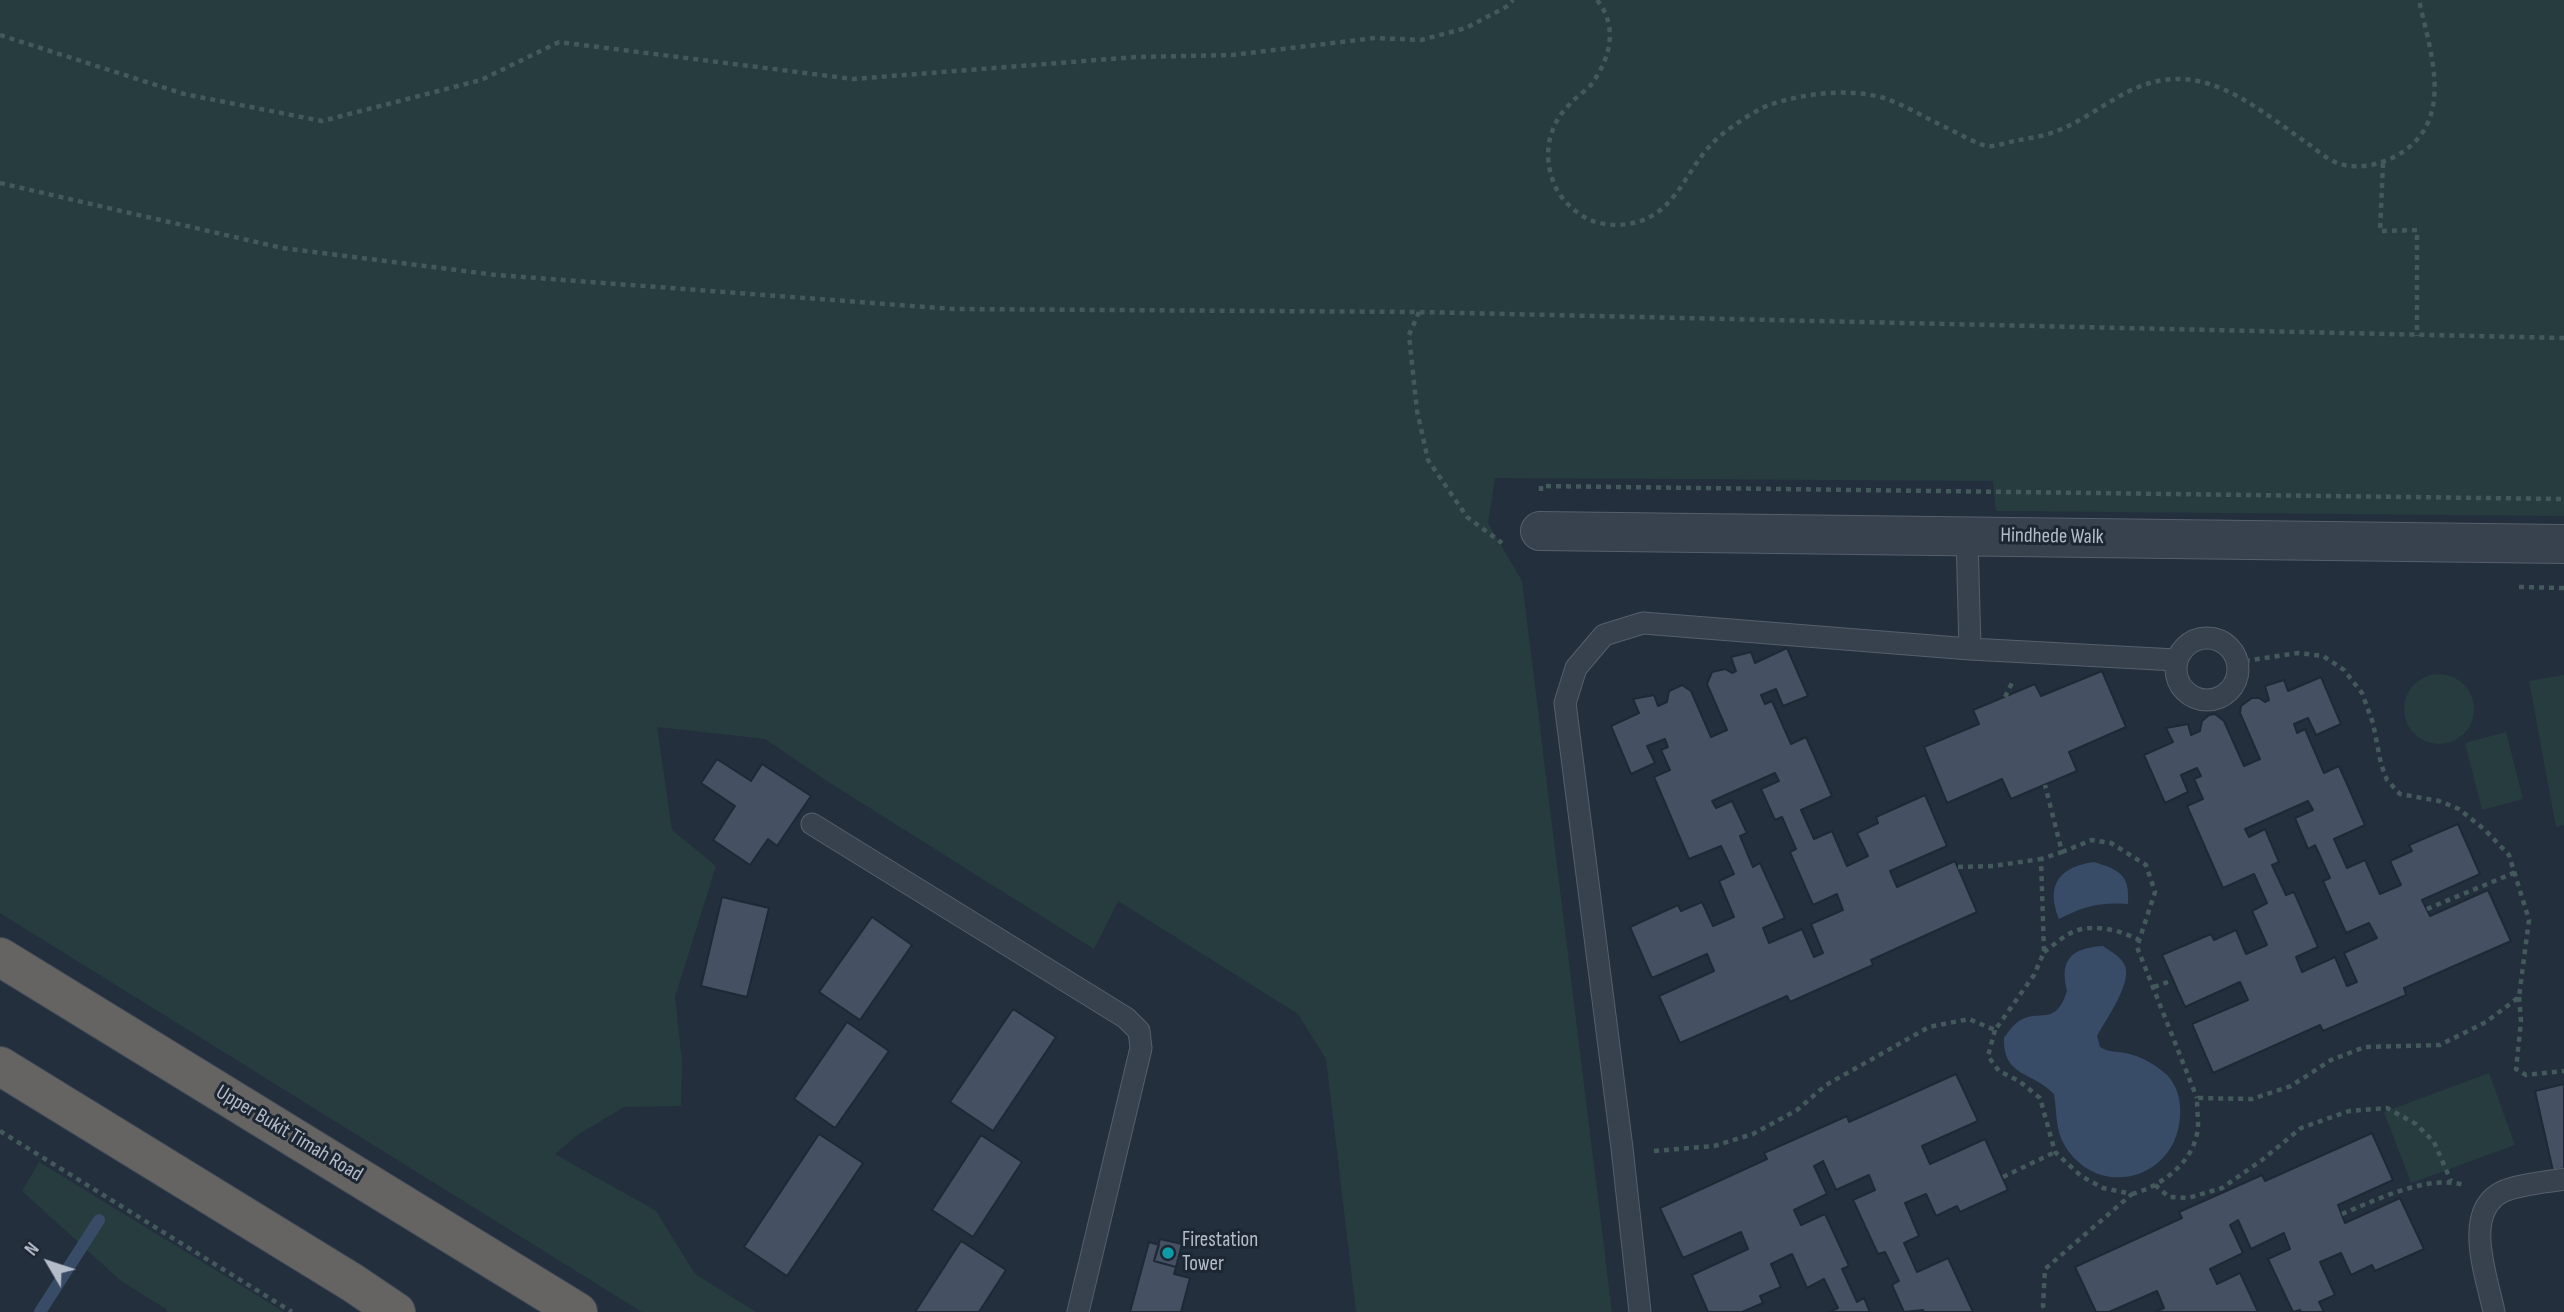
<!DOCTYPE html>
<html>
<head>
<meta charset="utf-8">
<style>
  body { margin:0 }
  #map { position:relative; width:2564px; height:1312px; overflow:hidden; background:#242f3e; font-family:"Sofia Sans Condensed",sans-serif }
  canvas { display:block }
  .north { position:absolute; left:14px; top:1228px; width:70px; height:70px; -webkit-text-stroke:5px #1d2633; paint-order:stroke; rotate:309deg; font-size:19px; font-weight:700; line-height:28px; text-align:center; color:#b4bcc9 }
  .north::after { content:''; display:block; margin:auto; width:24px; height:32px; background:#b4bcc9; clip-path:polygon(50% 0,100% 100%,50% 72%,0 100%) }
</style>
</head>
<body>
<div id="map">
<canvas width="2564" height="1312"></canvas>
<div class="north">N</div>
</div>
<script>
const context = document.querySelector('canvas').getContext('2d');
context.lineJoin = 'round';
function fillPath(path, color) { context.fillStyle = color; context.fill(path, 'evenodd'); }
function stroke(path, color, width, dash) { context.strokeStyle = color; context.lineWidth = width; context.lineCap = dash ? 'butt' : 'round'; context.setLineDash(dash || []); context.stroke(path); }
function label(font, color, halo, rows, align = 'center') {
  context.font = font + ' "Sofia Sans Condensed",sans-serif'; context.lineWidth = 6; context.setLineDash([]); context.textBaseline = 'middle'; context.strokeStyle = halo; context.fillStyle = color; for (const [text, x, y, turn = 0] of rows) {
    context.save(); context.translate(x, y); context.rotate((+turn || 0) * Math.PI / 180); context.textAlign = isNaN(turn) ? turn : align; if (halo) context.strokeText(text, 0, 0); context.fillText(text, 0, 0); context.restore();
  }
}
const green = new Path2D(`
  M0 0H2564V516L1996 511 1993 481 1495 478 1488 523 1522 581 1612 1312H1356L1326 1059 1298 1014 1118 901 1094 949 830 783 765 739 657 727 672 830 716 866 675 997 682 1062 681 1106 624 1107 576 1136 555 1154 656 1211 695 1274 756 1312H642L0 913Z
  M2404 709a35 35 0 1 1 70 0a35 35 0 1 1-70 0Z
  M2564 675V825L2556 827 2529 681Z
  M2506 732 2523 799 2482 810 2465 743Z
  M2489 1073 2515 1145 2411 1183 2384 1112Z
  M39 1162 284 1312H167L166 1309 121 1281 22 1191Z`);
const water = new Path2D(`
  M2094 862C2120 870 2130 875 2128 904 2100 902 2084 906 2059 919 2045 884 2060 867 2094 862Z
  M2103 946C2110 951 2120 956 2124 964 2134 981 2106 1019 2097 1036L2100 1047C2110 1053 2115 1051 2125 1053 2139 1055 2158 1066 2168 1076 2178 1088 2181 1101 2180 1116 2177 1179 2099 1201 2065 1146 2055 1130 2057 1111 2054 1094 2032 1071 2003 1077 2004 1038 2008 1032 2013 1025 2019 1021 2040 1008 2055 1028 2067 991 2059 960 2071 948 2103 946Z`);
const stream = new Path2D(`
  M40 1312 99 1220`);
const building = new Path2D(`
  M1787 648 1808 696 1783 706 1776 689 1761 695 1765 704 1772 701 1791 744 1806 737 1832 796 1801 810 1814 839 1832 831 1847 866 1868 856 1857 833 1878 823 1876 817 1925 795 1947 846 1890 871 1897 887 1955 861 1977 912 1871 960 1873 965 1790 1002 1787 996 1680 1043 1659 996 1714 971 1707 954 1652 978 1630 927 1678 905 1681 911 1702 902 1713 926 1734 917 1719 881 1734 874 1721 846 1689 859 1654 777 1670 770 1661 750 1668 747 1665 739 1647 746 1655 763 1631 774 1611 726 1639 713 1633 699 1654 695 1658 706 1667 702 1669 691 1682 685 1691 691 1711 737 1727 730 1707 684 1712 672 1725 669 1732 673 1736 671 1731 657 1751 652 1755 663ZM1775 773 1779 781 1761 789 1775 820 1782 817 1796 849 1790 852 1813 905 1837 894 1843 910 1811 924 1823 953 1814 957 1802 929 1769 943 1763 928 1785 918 1760 863 1753 867 1740 836 1747 833 1732 801 1716 808 1712 801Z
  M2102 671 2126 727 2069 752 2077 771 2011 799 2002 779 1947 803 1924 747 1979 724 1973 710 2035 684 2041 696Z
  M2321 677 2341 724 2316 735 2308 718 2294 724 2297 733 2305 729 2324 773 2339 766 2365 825 2334 839 2347 868 2365 860 2380 894 2401 885 2390 861 2412 851 2409 845 2458 824 2480 874 2422 900 2430 916 2488 890 2511 941 2404 988 2406 995 2323 1031 2320 1025 2213 1073 2192 1024 2248 1000 2240 982 2185 1007 2162 955 2211 934 2214 940 2236 930 2246 954 2267 945 2252 911 2267 903 2254 874 2223 888 2187 806 2203 799 2194 779 2201 776 2197 768 2181 775 2188 792 2165 803 2144 755 2173 742 2166 728 2188 724 2191 735 2200 731 2202 721 2209 715 2215 714 2224 721 2244 766 2260 759 2240 713 2241 706 2252 698H2259L2265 702 2269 700 2265 686 2284 680 2288 691ZM2308 801 2313 810 2295 818 2308 849 2315 845 2330 878 2323 881 2346 933 2369 923 2377 938 2344 953 2357 982 2347 986 2335 957 2302 972 2296 957 2318 947 2294 892 2286 895 2272 865 2279 862 2265 829 2249 837 2245 829Z
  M717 759 751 781 762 764 811 796 777 846 768 839 750 865 713 840 735 806 701 783Z
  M722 897 769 908 747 997 701 986Z
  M872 917 912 945 860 1020 819 992Z
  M1013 1009 1056 1037 993 1131 950 1102Z
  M847 1022 889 1051 835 1128 794 1099Z
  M1956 1074 1978 1121 1922 1146 1930 1164 1985 1139 2008 1190 1960 1212 1957 1206 1936 1216 1926 1194 1905 1203 1919 1236 1904 1243 1917 1272 1948 1258 1973 1312H1924L1923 1310 1904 1312 1892 1285 1899 1281 1885 1252 1878 1254 1853 1200 1875 1190 1869 1175 1836 1190 1823 1161 1814 1166 1827 1194 1794 1210 1801 1225 1825 1214 1849 1266 1842 1269 1857 1302 1864 1298 1870 1312H1829L1838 1308 1824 1279 1807 1288 1792 1254 1771 1264 1781 1287 1760 1296 1763 1303 1742 1312H1708L1692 1275 1748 1249 1741 1232 1683 1258 1660 1208 1767 1159 1764 1153 1847 1116 1849 1122Z
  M2564 1084V1168L2553 1171 2535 1091Z
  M2372 1133 2393 1180 2338 1205 2345 1223 2400 1198 2424 1249 2375 1271 2372 1265 2351 1275 2341 1253 2320 1262 2335 1295 2319 1302 2324 1312H2301L2300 1310 2293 1312 2268 1259 2290 1249 2284 1233 2251 1249 2238 1220 2230 1225 2243 1253 2210 1269 2217 1284 2240 1273 2258 1312H2155L2164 1308 2157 1291 2109 1312H2096L2075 1267 2182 1218 2179 1212 2262 1175 2265 1181Z
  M819 1134 863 1163 787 1276 744 1247Z
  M981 1135 1022 1162 973 1237 932 1210Z
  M1160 1239 1182 1244 1176 1267 1154 1261Z
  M961 1241 1006 1270 979 1312H915Z
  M1149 1242 1159 1245 1154 1261 1176 1267 1174 1274 1190 1278 1181 1312H1130Z`);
const path = new Path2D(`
  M1597 0C1619 27 1610 60 1590 86 1584 92 1576 97 1570 104 1550 123 1543 151 1552 178 1557 195 1570 209 1586 218 1595 223 1608 225 1618 225 1679 222 1682 168 1720 136 1732 126 1758 108 1772 104 1806 93 1850 88 1884 98 1905 105 1925 118 1945 127 1956 132 1978 145 1988 146 1996 147 2007 142 2015 141 2027 138 2042 137 2054 132 2088 120 2115 93 2150 83 2211 65 2260 111 2307 143 2316 149 2325 158 2335 162 2353 170 2377 166 2394 157 2457 124 2431 55 2419 0
  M0 35 184 94 322 121 481 80 559 42 853 79 1136 57 1232 55 1375 38 1421 40 1466 28 1506 7 1513 0
  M2383 163 2380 231 2417 230V336
  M0 183 282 248 496 275 953 309 1419 312 2564 338
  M1419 312 1409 335 1417 411 1428 460 1467 517 1502 543
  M1541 491V486L2564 499
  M2519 587 2564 588
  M2005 697 2012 683
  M2062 852 2092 840 2111 843 2146 865 2155 892 2137 947 2197 1098
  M1958 867 1993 866 2041 859
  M2427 909 2516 872
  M2044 952C2053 946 2063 936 2073 932 2093 923 2120 930 2139 940
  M2154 987 2168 982
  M2519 997 2521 1021 2516 1069 2526 1075 2564 1071
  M1995 1030 1988 1056 1999 1071 2019 1081 2040 1098 2055 1152 2081 1176 2103 1188 2132 1194 2045 1269 2043 1306 2046 1312
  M0 1131 292 1312
  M1654 1151 1714 1146 1753 1134 1797 1110 1826 1085 1929 1027 1969 1019 1995 1030 2034 975 2044 952 2041 859 2062 852 2045 785
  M2003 1177 2055 1152
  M2155 1185 2169 1197 2188 1198 2222 1188 2262 1160 2301 1128 2349 1111 2387 1108 2416 1124 2434 1142 2451 1181
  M2132 1194C2162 1186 2196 1161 2198 1126 2198 1117 2197 1107 2197 1098L2252 1099 2291 1086 2331 1060 2365 1047 2440 1045 2486 1022 2519 997 2529 920 2509 855 2485 830 2459 809 2439 801 2400 794 2387 780 2381 764 2373 723 2362 693 2344 670 2323 656 2298 653 2238 662
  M2342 1214C2376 1200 2428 1174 2464 1185`);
const service = new Path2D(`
  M1967 536 1970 649
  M2176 669a31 31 0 1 1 62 0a31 31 0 1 1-62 0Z
  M812 824 1126 1018 1139 1031 1141 1048 1078 1312
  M1640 1312 1622 1148 1565 703 1576 668 1604 635 1643 623 1970 649 2176 660
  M2494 1312C2487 1277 2461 1210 2504 1191 2520 1184 2547 1182 2564 1179`);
const minor = new Path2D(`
  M1540 531 2564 544`);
const trunk = new Path2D(`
  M0 957 578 1312
  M0 1066 353 1283 396 1312`);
const markers = [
  [1168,1253,7,"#0f9aa8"]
];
const streetNames = [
  ["Hindhede Walk",2052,537,1],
  ["Upper Bukit Timah Road",289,1134,31]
];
const poiNames = [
  ["Firestation",1182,1241],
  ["Tower",1182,1265]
];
fillPath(green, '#263c3f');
fillPath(water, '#394c67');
stroke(stream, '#394c67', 12);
fillPath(building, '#455162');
stroke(building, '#1f2835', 2);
stroke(service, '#565f6c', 23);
stroke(minor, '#565f6c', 40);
stroke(trunk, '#434c59', 40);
stroke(path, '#44595c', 4.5, [5, 5]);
stroke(service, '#38414e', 21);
stroke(minor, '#38414e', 38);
stroke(trunk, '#656462', 38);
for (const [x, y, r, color] of markers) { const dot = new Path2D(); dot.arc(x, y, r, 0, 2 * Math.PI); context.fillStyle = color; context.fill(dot); stroke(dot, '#1d2633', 2.5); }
label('21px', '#b4bcc9', '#1d2633', streetNames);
label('21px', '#b4bcc9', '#1d2633', poiNames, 'left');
</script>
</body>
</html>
